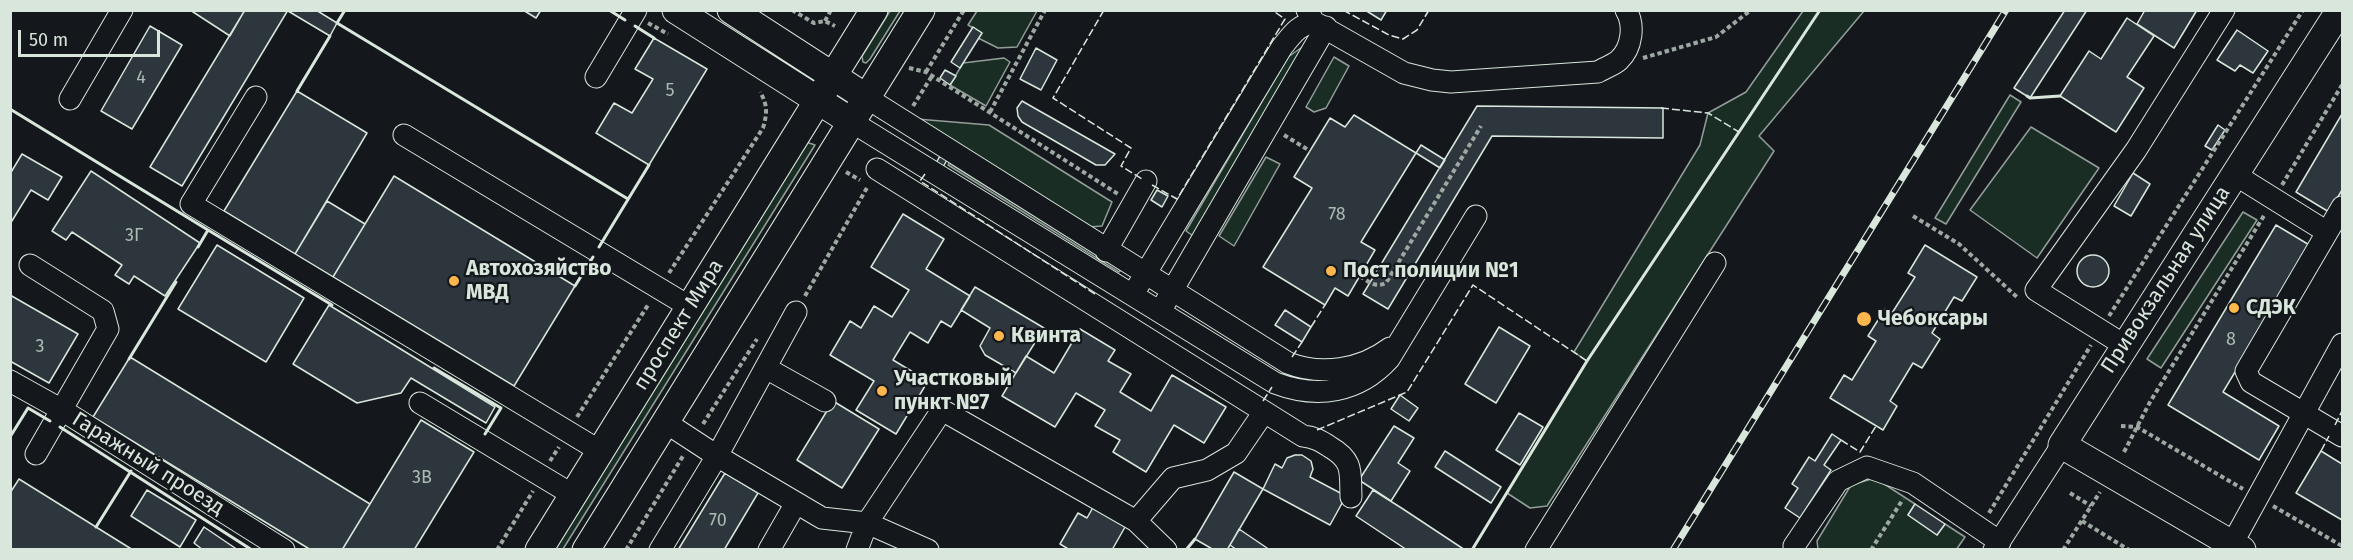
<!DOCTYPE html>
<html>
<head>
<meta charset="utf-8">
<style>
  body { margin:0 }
  #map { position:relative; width:2353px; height:560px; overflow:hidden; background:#14181c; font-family:"Fira Sans",sans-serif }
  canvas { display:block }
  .frame { position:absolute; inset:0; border:12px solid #d8e6dc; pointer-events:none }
  .scale { position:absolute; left:18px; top:30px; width:142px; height:27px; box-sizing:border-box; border:3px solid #d8e6dc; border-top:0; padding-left:8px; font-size:18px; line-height:21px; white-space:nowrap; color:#d8e6dc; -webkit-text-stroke:4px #14181c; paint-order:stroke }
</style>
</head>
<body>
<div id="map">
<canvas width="2353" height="560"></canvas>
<div class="frame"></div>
<div class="scale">50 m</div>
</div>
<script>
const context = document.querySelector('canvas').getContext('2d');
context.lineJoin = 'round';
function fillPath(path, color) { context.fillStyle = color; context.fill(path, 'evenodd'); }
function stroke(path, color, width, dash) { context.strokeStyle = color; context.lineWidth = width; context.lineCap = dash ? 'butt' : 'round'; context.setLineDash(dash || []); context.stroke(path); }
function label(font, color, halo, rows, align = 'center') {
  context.font = font + ' "Fira Sans",sans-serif'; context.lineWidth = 4.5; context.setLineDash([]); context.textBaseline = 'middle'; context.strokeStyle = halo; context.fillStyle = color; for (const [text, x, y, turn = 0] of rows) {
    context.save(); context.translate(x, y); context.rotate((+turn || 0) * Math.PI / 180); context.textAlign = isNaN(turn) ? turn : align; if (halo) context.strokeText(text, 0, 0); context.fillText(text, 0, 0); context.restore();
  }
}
const green = new Path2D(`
  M890 11H900L870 59 866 63 863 62 862 56Z
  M977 11H1037L1017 47 998 48 978 38 982 33 968 25Z
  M1803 11H1864L1759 136 1774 151 1547 506 1530 508 1507 493 1587 361 1574 352 1700 145 1708 113 1746 92Z
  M1308 43 1196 238 1186 231 1288 57Z
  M1334 57 1349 66 1326 108 1314 112 1306 107Z
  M1004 58 1010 62 986 106 950 85 963 63Z
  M2010 95 2021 102 1946 224 1935 218Z
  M917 119 989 125 1112 202 1102 226 1089 227Z
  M2031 127 2099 168 2037 258 1970 210Z
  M806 142 815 145 563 549 553 550Z
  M1266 157 1280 164 1234 246 1219 236Z
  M949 163 1121 270 1119 272 948 165Z
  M2243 212 2257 220 2161 368 2147 359Z
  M1875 478 1915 504 1908 515 1937 535 1945 524 1965 537 1956 550 1818 549 1817 541 1851 485Z`);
const building = new Path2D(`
  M190 10H245L230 36Z
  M245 10H288L182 186 150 167Z
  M316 10 337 23 330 36 288 11Z
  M523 10H541L536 18Z
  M1365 10H1387L1381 20Z
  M2065 10H2087L2030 98 2014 88Z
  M2145 10H2197L2174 48 2137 24Z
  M2127 18 2154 36 2127 77 2144 88 2116 132 2060 96 2089 51 2101 59Z
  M150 26 182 45 132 129 101 111Z
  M973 27 982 33 960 68 951 62Z
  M2237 30 2268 51 2253 73 2240 65 2235 71 2217 60Z
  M654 38 707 69 649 165 596 133 614 103 632 113 653 79 635 69Z
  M1036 48 1057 60 1041 90 1020 79Z
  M945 70 956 76 950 85 940 78Z
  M297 91 367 133 295 254 224 211Z
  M1022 101 1115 154 1105 165H1096L1022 122 1018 116 1017 108Z
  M1477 106 1663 108V138L1492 136 1388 309 1363 294Z
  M2342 114V190L2329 212 2296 192Z
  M1354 115 1416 153 1361 242 1375 250 1348 296 1335 288 1325 305 1263 267 1312 188 1294 177 1330 118 1345 127Z
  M2218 125 2225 130 2212 150 2205 146Z
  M1421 145 1445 160 1440 168 1416 153Z
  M22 154 62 177 48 200 31 190 10 224V174Z
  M940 156 947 160 943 167 936 163Z
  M91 171 200 243 165 296 134 276 129 284 115 275 122 265 72 232 66 240 52 231Z
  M2133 173 2150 184 2131 216 2114 206Z
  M394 176 575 286 514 386 333 277Z
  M1157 190 1168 196 1162 207 1151 200Z
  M327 201 365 224 333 277 295 254Z
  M903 214 944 239 926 269 970 296 951 327 941 321 928 343 910 332 893 360 928 381 896 434 856 410 874 381 830 355 850 321 861 328 874 306 892 317 909 290 871 267Z
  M2276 225 2311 246 2223 392 2279 426 2259 460 2168 405Z
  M217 245 304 298 266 362 178 309Z
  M1925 245 1977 277 1962 301 1954 297 1932 333 1940 339 1922 368 1913 363 1890 401 1897 406 1883 430 1830 398 1844 375 1852 380 1876 341 1868 336 1885 309 1892 313 1915 277 1908 273Z
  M2077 271a16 16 0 1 1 32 0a16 16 0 1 1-32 0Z
  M975 287 1044 328 1016 373 985 355 980 346 990 328 961 310Z
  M10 295 78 334 49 383 10 361Z
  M329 305 495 407 486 423 411 378 401 393 357 403 293 364Z
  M1285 310 1311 327 1302 342 1275 325Z
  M1499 327 1530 346 1496 403 1465 384Z
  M1080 329 1115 350 1108 361 1131 374 1120 392 1151 411 1172 375 1226 407 1204 443 1174 425 1146 472 1113 452 1120 440 1095 426 1105 410 1076 393 1055 427 1002 396 1026 356 1054 373Z
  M130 357 370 504 342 550H311L93 417Z
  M1400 395 1418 408 1409 421 1391 409Z
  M833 401 879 429 842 488 797 460Z
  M1519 413 1543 427 1520 465 1496 450Z
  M421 420 474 452 414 550H342Z
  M1394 426 1414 438 1398 463 1410 471 1391 501 1359 480Z
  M1832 434 1841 440 1824 465 1831 470 1800 518 1785 508 1798 488 1792 484 1809 457 1815 461Z
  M1445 451 1501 487 1491 503 1435 467Z
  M2321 451 2342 464V520L2296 493Z
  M1295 455H1302L1311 461 1313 469 1310 477 1346 496 1330 525 1263 489 1275 464 1282 468 1287 458Z
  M1234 472 1263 489 1227 550H1214L1195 539Z
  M725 473 758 493 724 550H678Z
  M19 479 96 527 133 550H10V493Z
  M147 490 196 520 180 547 131 516Z
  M1373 490 1403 509 1465 550H1407L1356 516Z
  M1096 502 1129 520 1112 550H1070L1060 544 1078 513 1087 518Z
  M1915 504 1945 524 1937 535 1908 515Z
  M204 527 238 550H203L194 543Z
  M1239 529 1270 550H1237L1230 545Z`);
const path = new Path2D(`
  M792 10 814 23 825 21 835 26
  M825 21 831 10
  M648 23 668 34
  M1643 58 1716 37 1751 10
  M909 68 926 72 1118 194
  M926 72 964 10
  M913 106 932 76
  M990 112 1045 10
  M1284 135 1310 151
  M846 172 860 180
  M2282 185 2342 85
  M1913 216 1959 244 2018 298
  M669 273 763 128C767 114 768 105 760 92
  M1360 276C1369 282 1375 288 1386 283L1481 126
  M805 296 868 186
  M2109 316 2303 10
  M577 417 648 305
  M703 424 757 339
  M2121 426 2137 427 2243 489
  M2124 452 2150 402 2265 214
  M550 461 559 447
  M2070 493 2091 506
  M2273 506 2342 546
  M1989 513 2091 345
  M2082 521 2129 550
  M497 550 533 491
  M626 550 683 456
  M1871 550 1903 499
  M2063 550 2100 492`);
const minor = new Path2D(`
  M1307 10 1314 22 1404 73 1432 80 1451 82 1598 72C1604 68 1614 65 1619 60 1632 48 1635 25 1626 10
  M596 77 636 10
  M256 97 191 204 600 451
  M867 98 1288 363C1321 376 1361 370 1390 348
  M70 99 122 10
  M852 122 1275 383C1317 399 1358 393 1389 359L1476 216
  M404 135 690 307
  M877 169 1303 436C1314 437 1321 441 1330 447 1354 461 1350 472 1351 497
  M2234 174 2327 232
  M2342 207 2246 371 2251 382 2342 436
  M1106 251 1146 181
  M30 265 103 311 108 329 36 454
  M1138 286 1282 47C1292 35 1298 25 1314 22
  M1165 303 1326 27
  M2124 345 2036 290 2136 150 2224 10
  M766 368 825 401
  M10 381 62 410 284 550
  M420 403 573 495
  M665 422 717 456 796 312
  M1136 521 1173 478 1207 470 1236 453 1264 412
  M2232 544 2342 344
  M660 550 717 456 822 518 867 523 928 550
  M769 550 796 503
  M857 550 867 523 942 410 1136 521 1166 550
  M1536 550 1715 263
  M1795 550 1794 546 1838 481 1867 467 1913 483 2000 542
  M1994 550 2062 445`);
const major = new Path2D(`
  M676 10 852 122
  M731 10 867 98
  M539 550 874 10
  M586 550 921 10
  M2242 550 2062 445 2340 10`);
const rail = new Path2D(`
  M1673 550 2006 10`);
const fence = new Path2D(`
  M1104 10 1053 98 1131 148 1121 166 1142 179
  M1343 10 1389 35 1403 39 1417 30 1429 10
  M1661 108 1708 113 1739 132
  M925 174 920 181 1095 294
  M1152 185 1177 199 1285 19 1272 10
  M1311 327 1325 305
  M1292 357 1302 342
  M1263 401 1272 387
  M2335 425 2342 411
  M1317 430 1407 392 1473 285 1587 361
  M1841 440 1860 452 1876 426
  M2321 451 2329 436`);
const wall = new Path2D(`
  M345 10 337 23 628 199
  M609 10 625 20
  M635 26 654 38
  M297 91 330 36
  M2027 96 2030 98 2060 96
  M10 109 208 230
  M198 247 208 230 332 305
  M599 247 649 165
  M575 286 593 257
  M129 359 176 282
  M434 368 501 408 485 434
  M60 427 252 550
  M10 437 28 408 50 421
  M96 527 131 471
  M1186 550 1195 539
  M1472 550 1587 361 1820 10`);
const markers = [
  [1331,271,6,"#ffb74d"],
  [454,281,6,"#ffb74d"],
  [2234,308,6,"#ffb74d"],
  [1864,319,8,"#ffb74d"],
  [999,336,6,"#ffb74d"],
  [882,391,6,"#ffb74d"]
];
const numberNames = [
  ["4",141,78],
  ["5",670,91],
  ["78",1337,215],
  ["3Г",134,236],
  ["8",2231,340],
  ["3",40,347],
  ["3В",422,478],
  ["70",718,521]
];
const poiNames = [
  ["Автохозяйство",466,269],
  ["МВД",466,293],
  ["Пост полиции №1",1343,271],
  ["СДЭК",2246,308],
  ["Чебоксары",1878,319],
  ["Квинта",1011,336],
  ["Участковый",894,379],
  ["пункт №7",894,403]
];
const streetNames = [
  ["Привокзальная улица",2166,280,-57],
  ["проспект Мира",679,325,-58],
  ["Гаражный проезд",148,464,32]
];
fillPath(green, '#1a2d24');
stroke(green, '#939e99', 1.5);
fillPath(building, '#2c363c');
stroke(building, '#d8e6dc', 1.5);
stroke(minor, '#d8e6dc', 23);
stroke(major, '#d8e6dc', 29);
stroke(path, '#9da8a2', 4, [4.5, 3]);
stroke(minor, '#14181c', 21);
stroke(major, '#14181c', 27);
stroke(rail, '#d8e6dc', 7);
stroke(rail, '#14181c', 4.5, [14]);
stroke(fence, '#d8e6dc', 1.5, [8, 3]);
stroke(wall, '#d8e6dc', 3);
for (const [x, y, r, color] of markers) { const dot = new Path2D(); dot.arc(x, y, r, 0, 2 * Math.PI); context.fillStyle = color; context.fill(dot); stroke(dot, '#14181c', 2); }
label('18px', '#adbab4', null, numberNames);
label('bold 21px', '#d8e6dc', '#14181c', poiNames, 'left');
label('21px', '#d8e6dc', '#14181c', streetNames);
</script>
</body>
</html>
